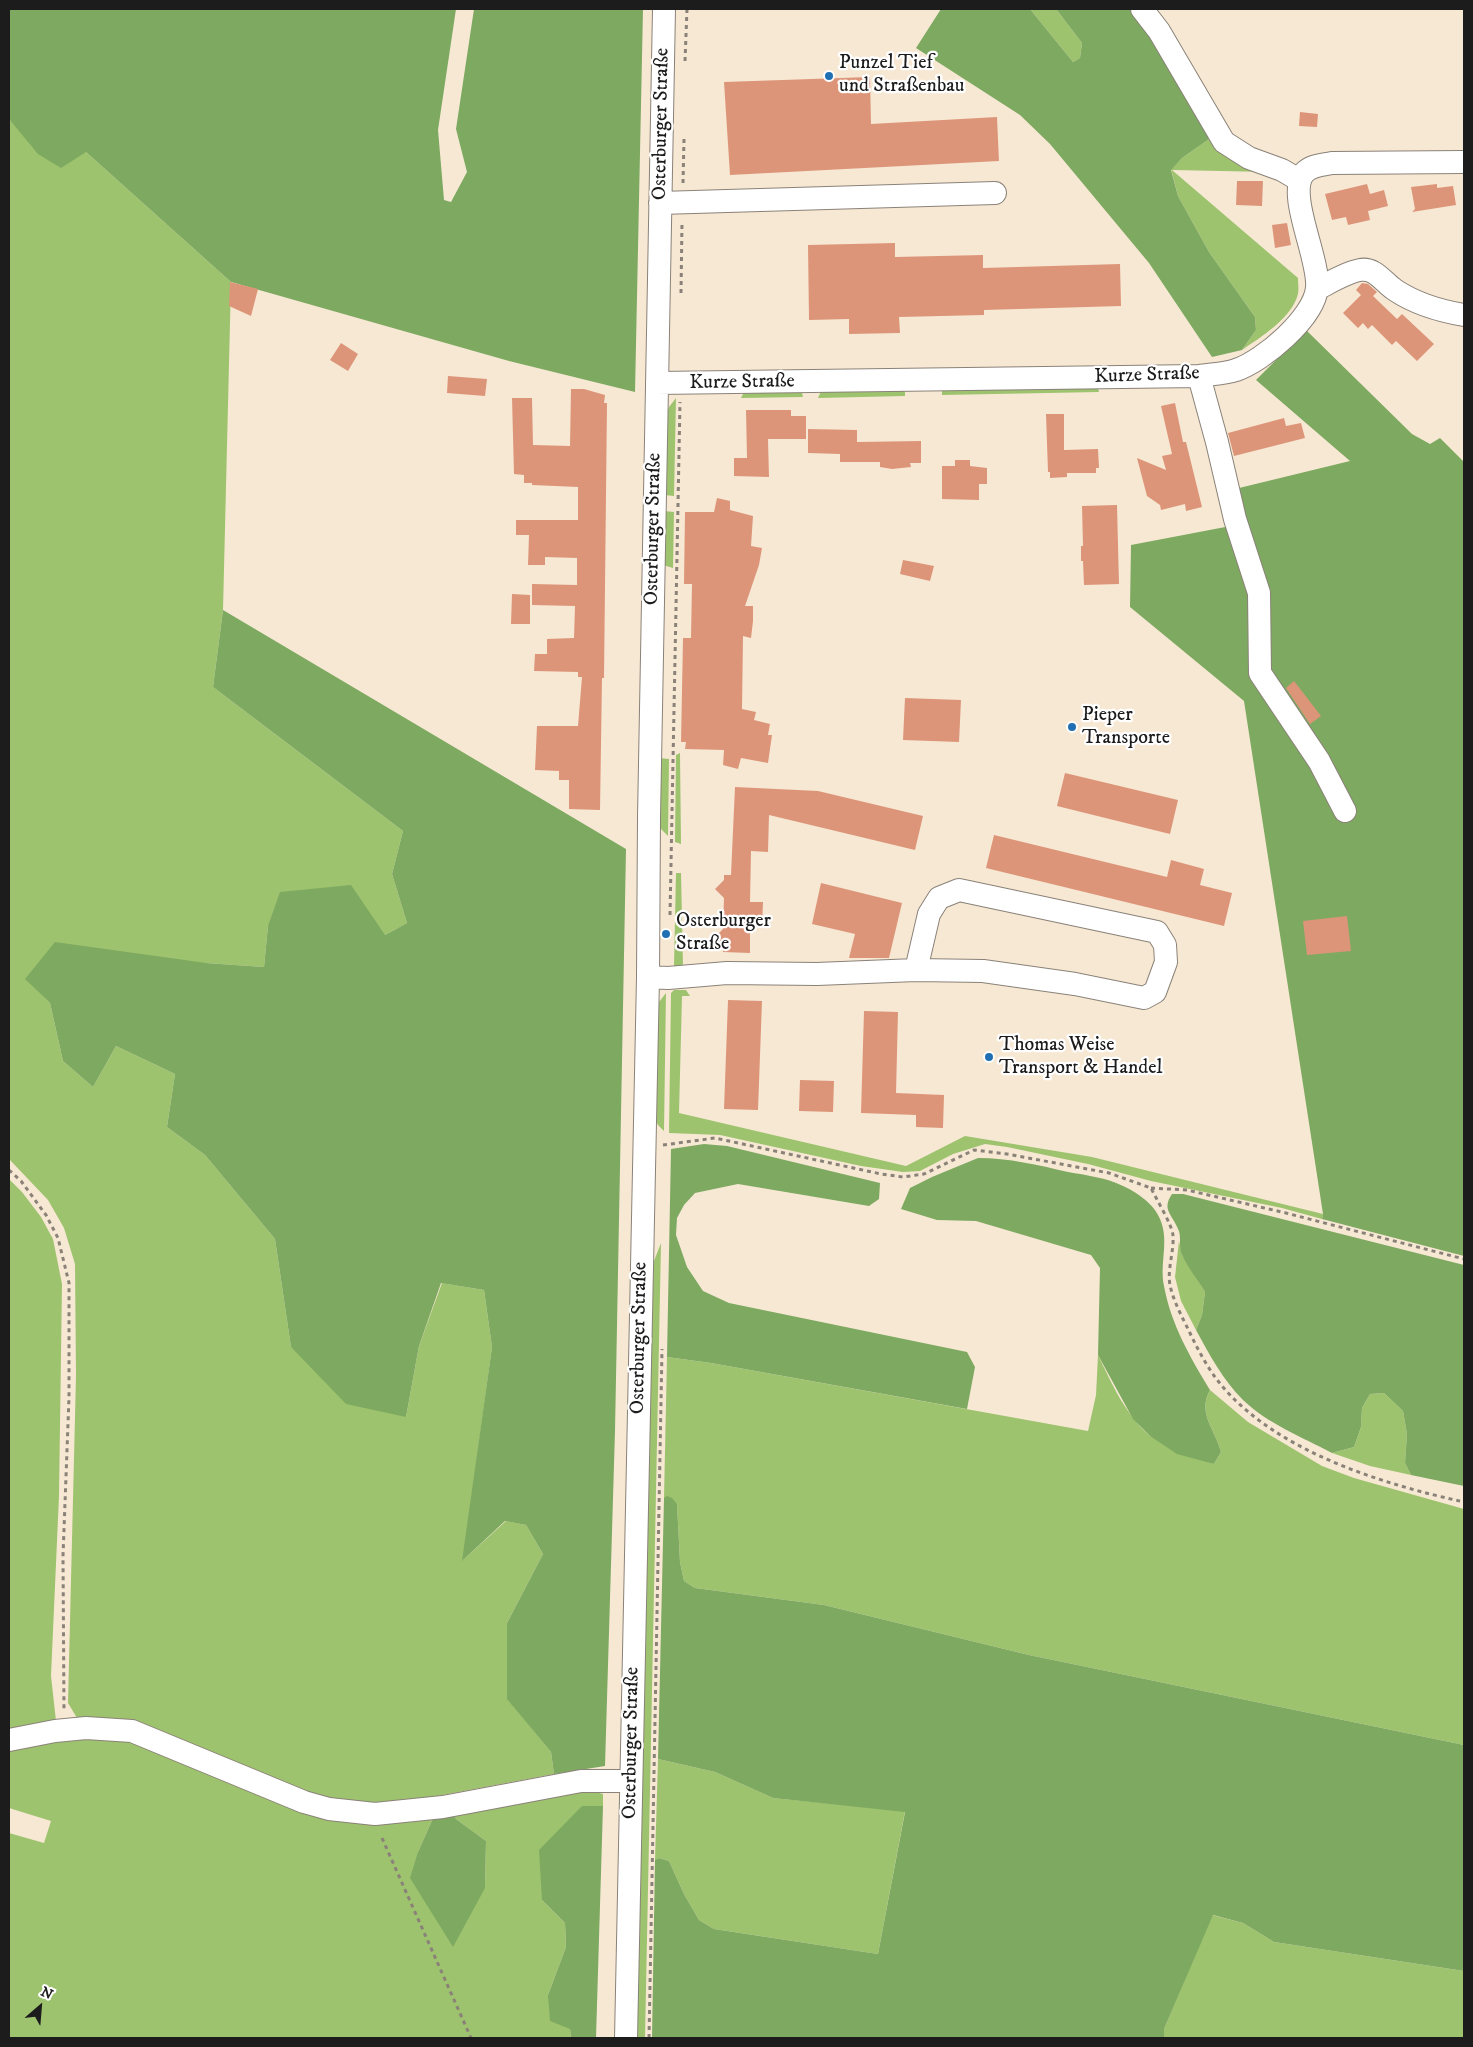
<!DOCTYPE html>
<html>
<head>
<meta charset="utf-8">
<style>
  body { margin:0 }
  #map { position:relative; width:1473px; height:2047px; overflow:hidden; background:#f7e8d4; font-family:"IM FELL DW Pica",serif }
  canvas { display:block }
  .frame { position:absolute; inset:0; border:10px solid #1c1c1c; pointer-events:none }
  .north { position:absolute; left:15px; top:1982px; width:50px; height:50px; -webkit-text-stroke:4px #fff; paint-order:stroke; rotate:27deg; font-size:14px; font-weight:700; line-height:20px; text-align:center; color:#1c1c1c }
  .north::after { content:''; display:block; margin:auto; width:18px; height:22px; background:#1c1c1c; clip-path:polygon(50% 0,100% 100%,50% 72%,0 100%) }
</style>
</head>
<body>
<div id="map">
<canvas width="1473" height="2047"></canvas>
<div class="frame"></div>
<div class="north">N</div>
</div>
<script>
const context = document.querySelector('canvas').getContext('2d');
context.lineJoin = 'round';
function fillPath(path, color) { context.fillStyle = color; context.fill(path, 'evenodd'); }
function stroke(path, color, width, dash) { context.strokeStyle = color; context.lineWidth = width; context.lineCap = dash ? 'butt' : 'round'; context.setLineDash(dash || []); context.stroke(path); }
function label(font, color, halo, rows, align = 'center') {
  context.font = font + ' "IM FELL DW Pica",serif'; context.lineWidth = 4.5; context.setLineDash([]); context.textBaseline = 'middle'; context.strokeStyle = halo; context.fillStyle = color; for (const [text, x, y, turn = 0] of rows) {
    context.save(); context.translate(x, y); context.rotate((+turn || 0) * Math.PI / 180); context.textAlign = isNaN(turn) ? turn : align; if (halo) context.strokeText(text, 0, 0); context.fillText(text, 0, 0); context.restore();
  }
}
const green = new Path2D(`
  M1030 9H1056L1082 43 1080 58 1073 62Z
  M9 119 15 125 86 152 231 282 223 610 213 687 403 831 392 874 407 923 385 935 268 926 264 967 206 963 26 979 50 1003 63 1061 93 1087 116 1046 175 1074 167 1127 205 1155 275 1239 291 1347 406 1417 419 1346 442 1283 484 1290 492 1347 463 1560 506 1521 526 1525 543 1554 507 1623V1698L551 1752 554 1774 400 1803H349L303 1793 77 1718 68 1703 76 1376 75 1264 64 1228 48 1200 9 1159Z
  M1212 137 1269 172 1172 170 1298 278C1298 283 1299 289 1298 294 1292 318 1261 337 1242 350L1256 330 1255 317 1209 252 1178 196 1171 169 1182 158Z
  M902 387 905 392V396L818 398 822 389Z
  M1098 388 1099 392 942 395V390Z
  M801 389 803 397 741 398 745 390Z
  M676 398 674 496 664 495 667 413 669 407Z
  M664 511 674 512 673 568 663 565Z
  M680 753 681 844 675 842 676 755Z
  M660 758 669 759 668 836 660 828Z
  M676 873H681L683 967 674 966Z
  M674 990H686L690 996H682L679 1113 906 1166 965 1136 1092 1157 1323 1214 1322 1219 1282 1208 1151 1181 1088 1164 1007 1147 985 1144 953 1154 920 1171 903 1172 861 1166 720 1135 669 1133 671 993Z
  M666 993 664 1131 658 1125 655 1119 659 1002Z
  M9 1179 22 1192 41 1217 53 1239 62 1284 59 1496 51 1676 56 1721 9 1729Z
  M1179 1241 1182 1255 1205 1292 1202 1315 1196 1330 1181 1301 1175 1277Z
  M661 1243 645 2038H637L652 1266Z
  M1098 1355C1112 1384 1125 1414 1150 1436L1214 1464 1221 1452C1215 1429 1197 1413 1210 1390L1248 1422 1322 1466 1354 1478 1464 1509V1745L1029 1655 824 1605 695 1588 684 1581 680 1562 677 1504 664 1498 667 1357 711 1363 1088 1431 1096 1395Z
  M1384 1393 1403 1411 1407 1434 1405 1463 1411 1475 1370 1466 1332 1453 1354 1447 1361 1427 1362 1408 1370 1394Z
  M66 1738 128 1739 306 1812 434 1816 418 1852 485 1888 486 1841 456 1819 452 1813 587 1789 603 1794V1806H582L542 1900 565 1923 566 1947 548 1995 570 2029 571 2038H9V1833L44 1843 51 1821 9 1808V1749Z
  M658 1759 715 1772 773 1798 905 1811 878 1954 714 1929 699 1920 684 1894 669 1861 659 1858 655 1860Z
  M1212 1915 1243 1923 1274 1942 1464 1971V2038H1164V2029Z`);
const forest = new Path2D(`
  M9 9H456L438 130 444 200 451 202 467 172 456 129 474 9H643L635 392 509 361 231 282 86 152 61 168 38 154 9 119Z
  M941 9H1030L1073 62 1080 58 1082 43 1056 9H1130L1171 64 1212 137 1182 158 1171 170 1178 196 1209 252 1255 317 1256 330 1242 350 1212 357 1149 263 1050 144 1020 115 916 48Z
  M1306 330 1412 434 1430 444 1440 438 1464 462V1256L1322 1219 1323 1214 1244 701 1130 607 1131 545 1241 524 1235 489 1350 461 1256 380Z
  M223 610 626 849 615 1431 605 1766 554 1774 551 1752 507 1699V1623L543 1554 526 1525 505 1521 462 1561 492 1347 484 1290 441 1283 419 1346 406 1417 346 1404 291 1347 275 1239 205 1155 167 1127 175 1074 116 1046 93 1087 63 1061 50 1003 25 979 55 942 206 963 264 967 268 926 280 892 351 885 385 935 407 923 392 874 403 831 213 687Z
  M704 1144 727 1146 880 1183 879 1199 869 1206 738 1184 695 1193 684 1205 677 1218 676 1235 687 1267 703 1291 729 1303 967 1352 975 1367 967 1409 711 1363 667 1357 671 1149Z
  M978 1158C1009 1158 1038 1165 1068 1172 1086 1175 1107 1178 1123 1186 1135 1191 1152 1203 1158 1215 1171 1238 1159 1262 1164 1286 1171 1324 1190 1357 1210 1390 1197 1413 1215 1429 1221 1452L1214 1464 1177 1454 1150 1436 1133 1419 1098 1355 1100 1268 1091 1255 976 1221 937 1220 901 1209 910 1188 932 1177Z
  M1172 1194H1183L1464 1265V1486L1411 1475 1405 1463 1407 1434 1403 1411 1384 1393 1370 1394 1362 1408 1361 1427 1354 1447 1332 1453C1302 1437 1268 1424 1243 1400 1223 1380 1209 1354 1196 1330L1202 1315 1205 1292C1198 1280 1188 1268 1182 1255 1178 1247 1182 1236 1178 1229 1173 1215 1161 1210 1172 1194Z
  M667 1496 672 1498 677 1504 680 1562 684 1581 695 1588 824 1605 1029 1655 1464 1745V1971L1274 1942 1243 1923 1213 1915 1164 2029V2038H652L655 1860 659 1858 669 1861 684 1894 699 1920 714 1929 878 1954 905 1812 773 1798 715 1772 658 1759 664 1498Z
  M582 1806H603L596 2038H571L570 2029 550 2021 548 1995 566 1947 565 1923 542 1900 539 1850Z
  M452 1813 456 1819 486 1841 485 1888 453 1947 410 1878 418 1852 434 1816Z`);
const building = new Path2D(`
  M870 77 871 124 997 117 999 161 730 175 724 82Z
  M1300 112 1318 114 1317 127 1299 126Z
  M1237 181H1263L1262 206 1236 205Z
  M1367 184 1370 194 1384 190 1388 206 1368 211 1370 220 1348 225 1346 217 1332 220 1325 194Z
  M1437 184V188L1453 186 1456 205 1412 212 1415 209 1411 187Z
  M1287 223 1291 245 1275 248 1272 225Z
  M895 243V257L983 255V268L1120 264 1121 306 984 310V315L899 317 900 333 849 334V319L809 320 808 245Z
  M230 282 258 289 251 316 229 306Z
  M1362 283 1368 284 1377 292 1373 296 1397 319 1402 314 1434 344 1417 361 1396 341 1392 345 1372 325 1368 329 1363 323 1358 328 1343 313 1361 295 1356 290Z
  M341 343 358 354 348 371 330 360Z
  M448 376 487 379 485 396 447 393Z
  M571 389H584L605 395 604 403H607L604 678H602L600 810 569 809V780H559V771L535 770 537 726H578L582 677H578V672L534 671 535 654H547V639L574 638 575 606 532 605V584L577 585V558L545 557V565H528L529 535H516V520H578V487L532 485V483H524V475L514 474 512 398H532L533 445 570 446Z
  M1175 403 1183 442H1186L1202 507 1186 511 1185 504 1161 510 1160 505 1147 496 1137 458 1166 470 1162 456 1172 454 1161 406Z
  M746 410H791V416H806V439H768L769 477 734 476V458H747Z
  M1046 414H1064V450L1098 449 1099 468H1096V473H1067V477L1050 478V472H1048Z
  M1284 418 1286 426 1301 423 1305 438 1234 456 1228 433Z
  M808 429 857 430V442L921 441V463H910L911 467 892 469 880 467V462H840V454L808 453Z
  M955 460H970V466L987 468V484H979V500L942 499V466H955Z
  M717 498 730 501V510L753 516 751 546 762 548 759 565 745 606H753V621L751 638 743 636 742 709 756 712 754 720 770 724 768 735H772L768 763 741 758 738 769 723 765 724 750 685 749 686 742H681L683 638H691L692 584H684L685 512H714Z
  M1117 505 1119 584 1084 585 1083 561H1081V546H1083L1082 506Z
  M903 560 934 566 930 581 900 574Z
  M512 594 530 595V624H511Z
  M1294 681 1321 716 1310 724 1286 688Z
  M905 698 961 700 959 742 903 740Z
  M1065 773 1178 800 1170 834 1057 806Z
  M735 787 818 791 923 816 915 850 769 815 768 852 751 851 750 902H763L762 926H750V953L723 952V947L717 941V935L723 929 724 898 715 889 724 880V875H731Z
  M994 835 1167 877 1171 860 1204 869 1200 885 1232 893 1224 926 986 868Z
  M821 883 902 903 889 958H849L855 934 812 924Z
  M1347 916 1351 951 1307 955 1303 921Z
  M728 1000 762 1001 758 1110 724 1109Z
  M864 1011 898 1012 896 1093 944 1095 943 1128 916 1127V1115L861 1113Z
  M800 1080 834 1081 833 1112 799 1111Z`);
const path = new Path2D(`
  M685 61 687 9
  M683 183 684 139
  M681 293 682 222
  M670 915 680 402
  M663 1145 715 1138 881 1174 903 1177 924 1174 974 1150 1007 1154 1109 1173 1151 1188C1156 1199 1173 1226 1173 1236 1174 1252 1167 1270 1170 1285 1173 1300 1182 1317 1189 1331 1198 1350 1208 1369 1222 1386 1278 1452 1382 1484 1464 1502
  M9 1170 21 1181 46 1215 58 1238 69 1283V1397L63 1556 64 1711
  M1151 1188 1187 1190 1286 1213 1464 1259
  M382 1838 471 2038
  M649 2038 662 1349`);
const minor = new Path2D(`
  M1142 9 1159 31 1224 142 1249 158 1282 170 1299 180
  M660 203 995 193
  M1317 289C1329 283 1347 272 1360 270 1375 267 1384 283 1395 290 1416 304 1440 311 1464 315
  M1199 376 1217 442 1235 519 1259 593 1260 673 1319 761 1345 811
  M657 383 1199 376C1211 374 1225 374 1236 370 1263 361 1314 318 1317 288 1320 259 1286 194 1304 173 1311 165 1323 165 1332 163L1464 162
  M648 977 668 978 727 973 817 974 916 970 983 971 1075 984 1144 998 1155 992 1166 962 1165 945 1157 932 959 890 939 898 929 914 916 970
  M9 1740 55 1731 86 1728 132 1731 304 1802 329 1809 375 1814 443 1807 581 1781H631
  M626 2038 648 977 649 817 664 9`);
const markers = [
  [829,76,5,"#1f6fb2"],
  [1072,727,5,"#1f6fb2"],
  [666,934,5,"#1f6fb2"],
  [989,1057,5,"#1f6fb2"]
];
const poiNames = [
  ["Punzel Tief",839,64],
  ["und Straßenbau",839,87],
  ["Pieper",1082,716],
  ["Transporte",1082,739],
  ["Osterburger",676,922],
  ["Straße",676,945],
  ["Thomas Weise",999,1046],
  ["Transport & Handel",999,1069]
];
const streetNames = [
  ["Osterburger Straße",662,124,-89],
  ["Kurze Straße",1147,376,-2],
  ["Kurze Straße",742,383,-1],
  ["Osterburger Straße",654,529,-89],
  ["Osterburger Straße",640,1338,-89],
  ["Osterburger Straße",632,1743,-89]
];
fillPath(green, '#9ec36e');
fillPath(forest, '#7ea961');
fillPath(building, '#dd9579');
stroke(minor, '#8a8278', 24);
stroke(path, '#8a8278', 3, [4, 4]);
stroke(minor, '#fff', 22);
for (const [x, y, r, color] of markers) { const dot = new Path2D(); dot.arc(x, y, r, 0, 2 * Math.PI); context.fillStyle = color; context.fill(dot); stroke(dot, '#fff', 2); }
label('20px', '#1c1c1c', '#fff', poiNames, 'left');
label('20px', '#1c1c1c', '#fff', streetNames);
</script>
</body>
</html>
